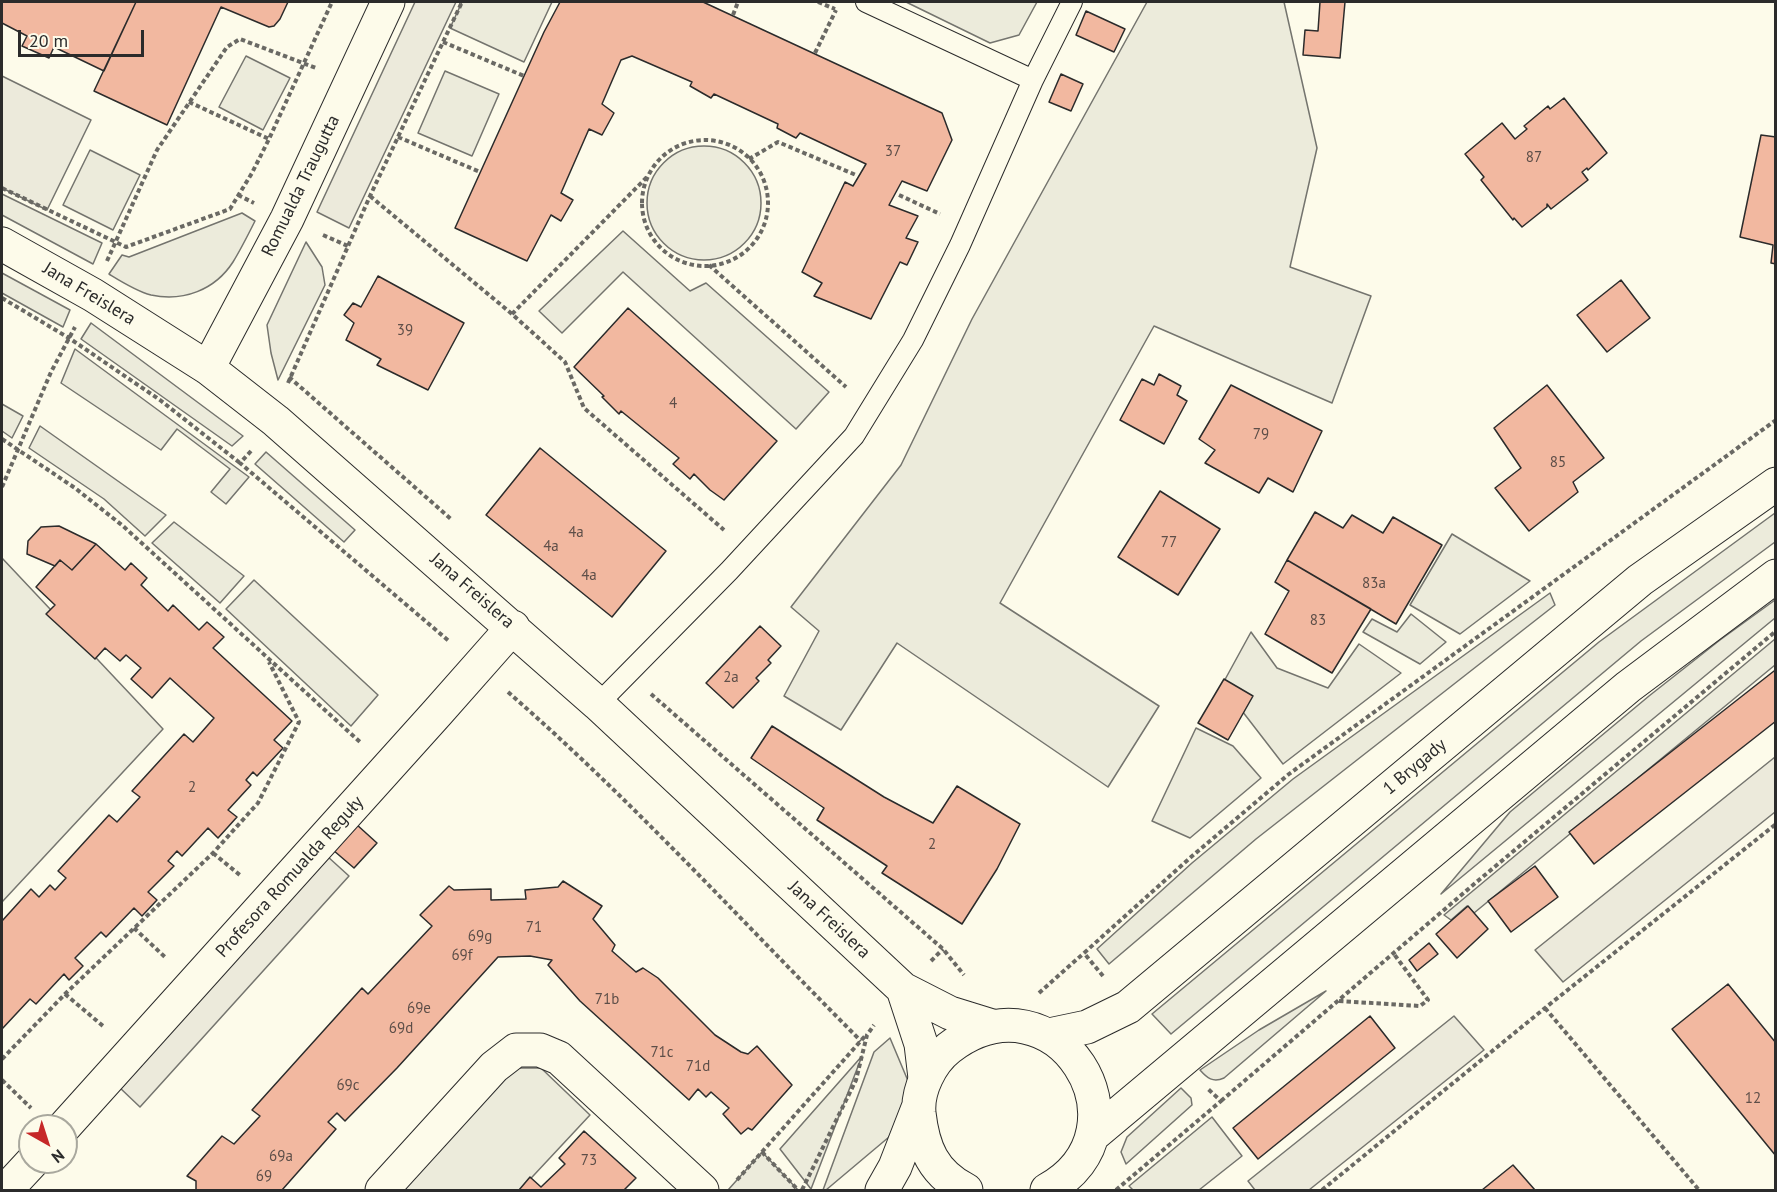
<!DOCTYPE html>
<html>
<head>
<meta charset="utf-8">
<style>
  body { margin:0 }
  #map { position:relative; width:1777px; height:1192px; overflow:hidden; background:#fdfbea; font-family:"PT Sans",sans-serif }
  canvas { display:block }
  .frame { position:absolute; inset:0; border:3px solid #2b2b2b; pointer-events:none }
  .north { position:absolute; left:18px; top:1114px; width:60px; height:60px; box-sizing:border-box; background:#fdfbea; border:2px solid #a9a89e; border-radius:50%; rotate:141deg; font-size:16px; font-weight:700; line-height:24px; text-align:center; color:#2b2b2b }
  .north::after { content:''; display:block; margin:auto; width:21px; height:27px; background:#c62828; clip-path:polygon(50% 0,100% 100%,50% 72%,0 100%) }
  .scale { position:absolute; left:18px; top:30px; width:126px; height:27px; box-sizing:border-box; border:3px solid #2b2b2b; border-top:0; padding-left:8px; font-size:18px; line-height:21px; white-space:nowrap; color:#2b2b2b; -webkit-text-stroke:4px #fdfbea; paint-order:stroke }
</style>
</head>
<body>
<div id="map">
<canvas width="1777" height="1192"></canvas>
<div class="frame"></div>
<div class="north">N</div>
<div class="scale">20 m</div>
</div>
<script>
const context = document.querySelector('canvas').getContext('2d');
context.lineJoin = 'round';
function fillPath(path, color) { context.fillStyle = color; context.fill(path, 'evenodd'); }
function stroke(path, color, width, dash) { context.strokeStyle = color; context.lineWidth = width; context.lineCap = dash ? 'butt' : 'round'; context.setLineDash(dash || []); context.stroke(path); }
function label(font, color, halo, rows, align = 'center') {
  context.font = font + ' "PT Sans",sans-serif'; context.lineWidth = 4.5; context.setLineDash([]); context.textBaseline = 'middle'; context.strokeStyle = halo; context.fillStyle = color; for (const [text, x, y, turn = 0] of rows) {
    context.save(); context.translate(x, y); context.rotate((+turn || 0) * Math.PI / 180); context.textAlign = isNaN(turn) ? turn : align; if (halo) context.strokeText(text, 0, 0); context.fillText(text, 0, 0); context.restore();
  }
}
const green = new Path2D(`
  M462 2H552L524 62 450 28Z
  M906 2H1037L1019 35 990 43Z
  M1147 2H1284L1317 148 1290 267 1371 296 1332 403 1154 326 1000 603 1159 706 1108 787 897 643 841 730 784 696 819 631 791 607 901 465 972 319Z
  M246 56 290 78 263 130 219 107Z
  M445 71 499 94 472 156 418 133Z
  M647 203a57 57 0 1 1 114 0a57 57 0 1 1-114 0Z
  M90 150 140 175 113 230 63 205Z
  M2 194 102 243 93 264 2 215Z
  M242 213 255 221C248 235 241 249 233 262 215 290 183 302 151 295 136 291 122 282 109 274L122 255 129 257Z
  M623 231 690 291 706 283 829 392 796 429 623 272 562 333 539 311Z
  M306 242 322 267 325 285 278 380 271 353 267 325Z
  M2 273 70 310 63 327 2 293Z
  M91 323 243 436 232 446 81 339Z
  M75 349 249 477 226 504 211 492 230 469 177 429 161 450 61 383Z
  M2 404 23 416 12 438 2 431Z
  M40 426 166 515 145 536 104 499 29 448Z
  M266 452 355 530 344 542 255 464Z
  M1775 513V542L1641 641 1171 1034 1152 1014 1599 642Z
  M174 522 244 576 220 603 152 543Z
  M1452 534 1530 581 1460 634 1410 605Z
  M2 558 163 729 2 902Z
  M254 580 378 695 351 726 226 609Z
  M1550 593 1555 605 1256 839 1109 964 1097 949 1192 863 1293 779Z
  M1775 600V618L1441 894 1510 812 1649 696 1720 640Z
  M1411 614 1446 642 1420 664 1363 632 1372 619 1397 632Z
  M1251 632 1277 668 1328 688 1359 644 1401 673 1283 764 1222 685Z
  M1775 639V665L1474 913 1467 906 1451 920 1444 915Z
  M1196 728 1233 746 1261 778 1190 838 1152 821Z
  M1326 991 1224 1078C1213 1083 1207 1078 1200 1070L1259 1030Z
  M890 1038 911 1088 889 1137 826 1190H823L874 1052Z
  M862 1056 811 1189 780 1149Z
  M513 1068H541L590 1115 520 1190H400Z
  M1181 1088 1191 1098 1192 1105 1126 1164 1121 1152 1127 1137Z
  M1212 1117 1242 1156 1199 1190H1133L1129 1186Z
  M762 1152 798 1190H728Z`);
const parking = new Path2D(`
  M415 2H456L349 228 317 212Z
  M2 76 91 120 47 210 2 188Z
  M1775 757V812L1563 982 1535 950Z
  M327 856 349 876 140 1107 119 1087Z
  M1454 1016 1484 1050 1309 1190H1255L1248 1181Z`);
const building = new Path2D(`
  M2 2H136L104 71 54 47 49 58 22 46 27 36 2 23Z
  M136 2H288L280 19 274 26 269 27 221 7 167 125 94 91Z
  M560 2H703L942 113 952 140 927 191 902 181 889 205 918 216 906 238 918 242 907 265 900 262 871 319 814 296 822 283 802 272 845 182 853 186 866 164 800 133 796 138 777 128 778 124 714 94 711 98 690 86 692 82 632 56 621 60 602 104 614 113 602 135 589 129 561 193 573 200 561 221 551 215 527 261 455 228 544 32Z
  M1320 2H1345L1340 58 1303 55 1305 30 1318 31Z
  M1086 11 1125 29 1114 52 1076 35Z
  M1061 74 1083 84 1071 111 1049 102Z
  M1564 98 1607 153 1588 170 1587 168 1582 172 1588 180 1551 209 1547 204V207L1522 227 1514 218 1513 220 1481 180 1484 177 1465 154 1502 123 1515 139 1527 129 1524 126 1548 106 1550 109Z
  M1761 135 1776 137V264L1771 263 1773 245 1740 237Z
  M378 276 464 323 428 390 377 365 381 359 346 340 354 323 344 315 353 303 361 307Z
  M1621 280 1650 318 1607 352 1577 315Z
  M628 308 777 441 724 500 710 490 694 474 690 479 673 464 679 458 621 411 619 414 602 397 604 396 574 367Z
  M1159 374 1181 386 1177 395 1187 401 1164 444 1120 420 1142 379 1154 385Z
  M1231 385 1322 431 1293 492 1268 478 1259 493 1205 463 1215 450 1199 439Z
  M1547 385 1604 458 1573 482 1578 492 1529 531 1495 488 1521 468 1494 428Z
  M540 448 666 551 612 617 486 515Z
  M1160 491 1220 529 1178 595 1118 557Z
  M1315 512 1343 528 1352 515 1383 533 1393 517 1442 545 1396 624 1287 560Z
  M59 526 96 544 72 570 60 560 55 566 27 554 28 541 41 527Z
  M96 544 125 570 131 563 147 578 141 585 168 611 173 605 199 630 207 622 224 637 213 648 292 721 274 740 283 748 257 776 253 772 246 780 251 785 228 810 237 817 218 838 208 828 182 856 177 851 168 861 174 866 148 892 157 900 142 916 134 908 106 937 101 932 75 958 83 966 69 980 64 974 36 1004 30 999 2 1029V921L31 889 39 897 50 885 55 890 66 878 58 871 109 815 117 822 140 797 132 791 184 734 193 742 214 718 170 678 152 698 131 679 141 668 126 655 120 661 105 648 95 659 46 614 55 605 36 587 60 560 72 570Z
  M1287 560 1371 609 1332 673 1265 634 1289 591 1275 582Z
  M760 626 781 646 768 660 771 663 756 678 759 681 733 708 706 683Z
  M1774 671 1776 673V721L1594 864 1569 832Z
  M1224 679 1253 696 1228 740 1198 723Z
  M772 726 884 797 933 823 957 786 1020 824 997 869 962 924 882 873 887 866 817 820 824 808 751 758Z
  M356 824 377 843 354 868 333 850Z
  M1535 866 1558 897 1511 932 1488 901Z
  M563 881 602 906 593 919 615 945 612 951 636 972 643 968 658 978 715 1035 741 1052 748 1054 757 1046 792 1085 752 1130 748 1128 741 1134 723 1114 729 1108 711 1092 706 1097 698 1089 689 1100 580 1001 548 965 552 960 530 956 498 957 397 1068 345 1121 337 1113 328 1122 336 1129 282 1190H196V1181L187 1176 222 1136 234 1144 260 1116 252 1110 362 988 368 994 432 926 420 915 449 886 454 890 491 889V900L526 899 525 890 558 887Z
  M1468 906 1488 929 1457 958 1436 934Z
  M1429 943 1438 954 1417 971 1409 960Z
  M1728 984 1776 1043V1156L1672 1029Z
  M1370 1016 1395 1048 1258 1159 1233 1128Z
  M584 1131 636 1178 624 1190H519L530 1177 541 1187 565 1164 559 1158Z
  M1513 1165 1535 1190H1482Z`);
const path = new Path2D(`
  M818 2 835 9
  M733 15 738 2
  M443 42 524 76
  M815 53 836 10
  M189 102 269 139
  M398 137 480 172
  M642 203a63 63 0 1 1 126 0a63 63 0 1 1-126 0Z
  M749 159 778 142 856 175
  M2 188 126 247 230 209 252 173 269 139 332 2
  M238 195 254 203
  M899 195 940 214
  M370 196 512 314 565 362 584 408 724 530
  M323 235 348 246
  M107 261 157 150 227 47 240 39 316 68
  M709 265 846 387
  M2 298 69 338 160 400 240 463
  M512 314 647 177
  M289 377 451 519
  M288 383 370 196 462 2
  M2 439 75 488 123 526 360 742
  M251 451 240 463 450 642
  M2 487 51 372 75 327
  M508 692C633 801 744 924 861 1041
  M651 694 943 949 964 975
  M213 853 241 876
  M134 928 166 958
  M931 961 943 949
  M1103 976 1084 953 1191 857 1289 774 1776 420
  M1039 993 1084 953
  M65 994 103 1026
  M1339 1001 1420 1006 1428 1000 1394 954
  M1545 1008 1699 1190
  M2 1059 65 994 213 853 258 803 299 722 269 662
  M2 1080 31 1108
  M1221 1101 1473 885 1776 631
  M762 1152 798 1190
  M737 1180 866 1035
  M802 1190 856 1080 867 1035 874 1025
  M1116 1190 1221 1101 1208 1089
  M1322 1190 1545 1008 1776 824`);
const service = new Path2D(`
  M866 2 1033 80
  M598 704 729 571 854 436 913 340 960 245 1033 80 1072 2`);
const minor = new Path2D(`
  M2 244 93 295 208 368 276 421 598 704 903 989 950 1013 992 1026
  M208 368 287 219 388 2
  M903 989 921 1044 925 1078
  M65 1126 437 713 513 627
  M6 1190 32 1162
  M382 1190 494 1067 516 1050H540L559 1058 702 1190`);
const tertiary = new Path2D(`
  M1049 1035 1087 1027 1128 1007 1640 580 1776 484
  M1093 1135 1628 687 1776 576
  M882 1190 895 1167 918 1108
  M966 1190C933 1173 923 1148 919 1113 917 1090 931 1062 949 1048 1056 966 1157 1129 1047 1190`);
const numberNames = [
  ["37",893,152],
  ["87",1534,158],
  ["39",405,331],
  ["4",673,404],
  ["79",1261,435],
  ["85",1558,463],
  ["4a",576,533],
  ["77",1169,543],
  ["4a",551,547],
  ["4a",589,576],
  ["83a",1374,584],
  ["83",1318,621],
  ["2a",731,678],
  ["2",192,788],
  ["2",932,845],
  ["71",534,928],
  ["69g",480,937],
  ["69f",462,956],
  ["71b",607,1000],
  ["69e",419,1009],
  ["69d",401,1029],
  ["71c",662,1053],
  ["71d",698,1067],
  ["69c",348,1086],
  ["12",1753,1099],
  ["69a",281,1157],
  ["73",589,1161],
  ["69",264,1177]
];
const streetNames = [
  ["Romualda Traugutta",301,186,-64],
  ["Jana Freislera",89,294,31],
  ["Jana Freislera",472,591,41],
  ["1 Brygady",1415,767,-40],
  ["Profesora Romualda Reguły",290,877,-48],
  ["Jana Freislera",829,920,43]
];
fillPath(green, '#ecebdb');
stroke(green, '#74746e', 1.5);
fillPath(parking, '#eceadb');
stroke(parking, '#74746e', 1.5);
fillPath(building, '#f2b8a0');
stroke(building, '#2b2b2b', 1.5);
stroke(service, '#2b2b2b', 22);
stroke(minor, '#2b2b2b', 35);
stroke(tertiary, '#2b2b2b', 35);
stroke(path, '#6a6964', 4, [4.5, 3]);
stroke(service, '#fdfbea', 20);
stroke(minor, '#fdfbea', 33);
stroke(tertiary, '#fdfbea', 33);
label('15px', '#5d4e48', null, numberNames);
label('18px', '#2b2b2b', '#fdfbea', streetNames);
</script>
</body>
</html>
